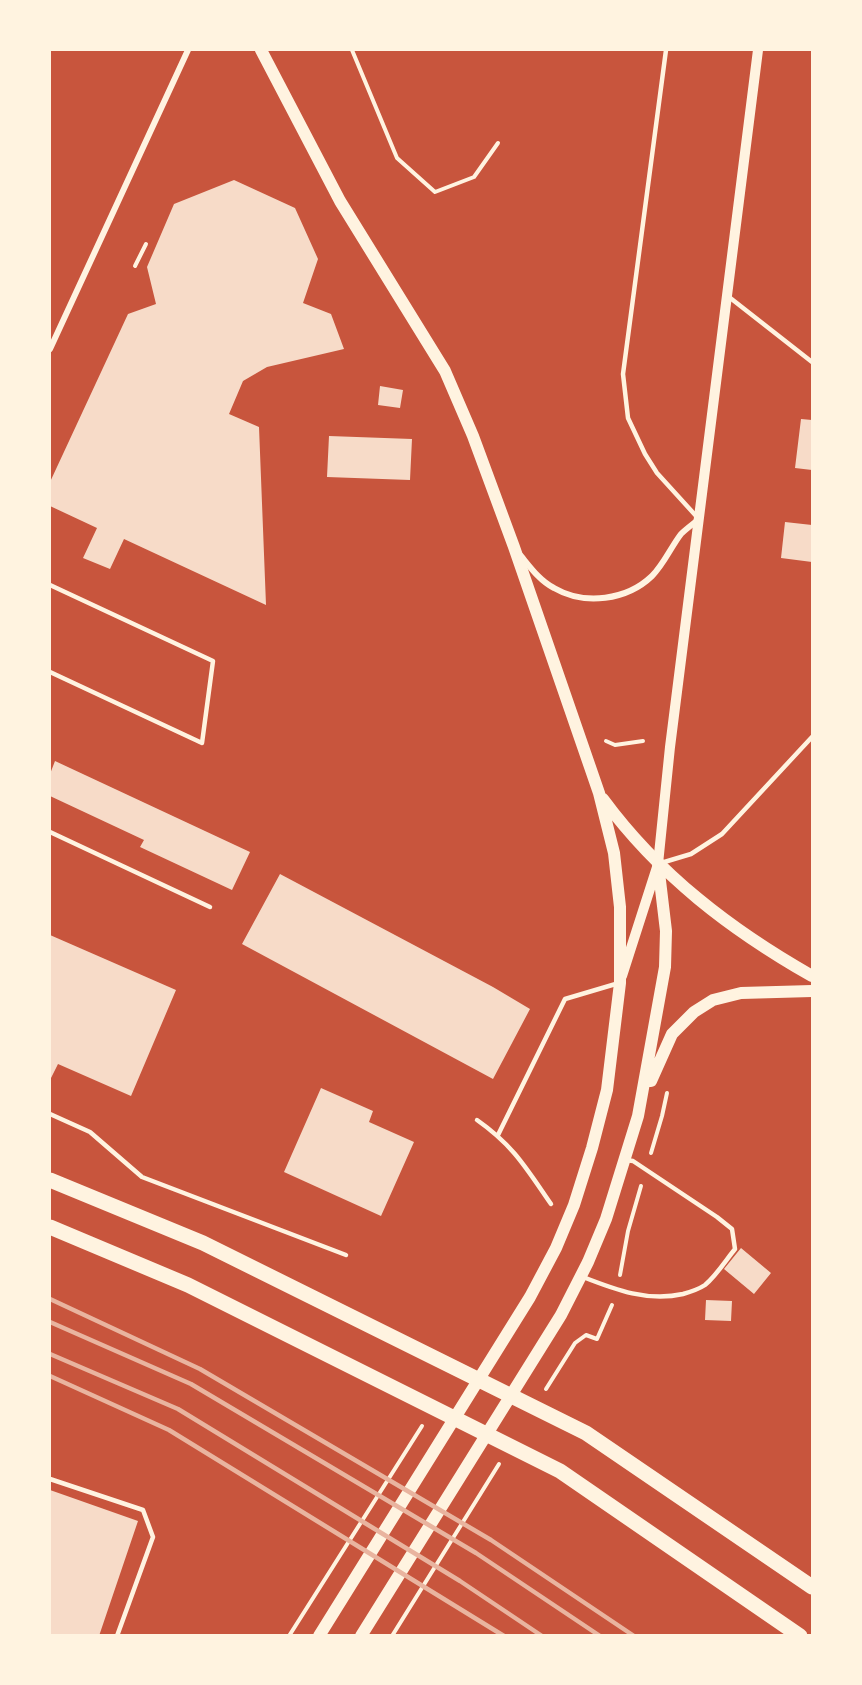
<!DOCTYPE html>
<html>
<head>
<meta charset="utf-8">
<style>
  body { margin:0 }
  #map { position:relative; width:862px; height:1685px; overflow:hidden; background:#c8553d; font-family:Literata,serif }
  canvas { display:block }
  .frame { position:absolute; inset:0; border:51px solid #fff3e0; pointer-events:none }
</style>
</head>
<body>
<div id="map">
<canvas width="862" height="1685"></canvas>
<div class="frame"></div>
</div>
<script>
const context = document.querySelector('canvas').getContext('2d');
context.lineJoin = 'round';
function fillPath(path, color) { context.fillStyle = color; context.fill(path, 'evenodd'); }
function stroke(path, color, width, dash) { context.strokeStyle = color; context.lineWidth = width; context.lineCap = dash ? 'butt' : 'round'; context.setLineDash(dash || []); context.stroke(path); }
const building = new Path2D(`
  M234 180 295 208 318 259 303 303 331 314 344 349 267 367 243 381 229 414 259 427 266 605 124 539 110 569 83 558 97 528 50 506V482L128 314 156 304 147 267 174 204Z
  M380 386 403 390 400 408 378 405Z
  M801 419 812 420V470L795 468Z
  M329 436 412 439 410 480 327 477Z
  M785 522 812 525V562L781 558Z
  M55 761 250 852 232 890 140 847 144 840 50 796V774Z
  M280 874 493 987 530 1009 493 1079 242 944Z
  M50 935 176 990 131 1096 58 1064 51 1078 50 1077Z
  M321 1088 373 1111 369 1122 414 1142 381 1216 284 1172Z
  M741 1248 771 1273 754 1294 724 1269Z
  M706 1300 732 1301 731 1321 705 1320Z
  M50 1490 138 1521 99 1636H50Z`);
const path = new Path2D(`
  M352 50 397 158 435 192 474 177 498 143
  M135 266 146 244
  M606 741 615 745 643 741
  M651 1153 662 1116 667 1093
  M620 1275 628 1231 641 1186
  M546 1389 575 1343 586 1335 597 1339 612 1305
  M289 1636 422 1426
  M392 1636 499 1464`);
const service = new Path2D(`
  M666 50 623 374 628 418 645 454 657 473 697 517
  M729 297 812 362
  M50 585 213 661 202 743 50 672
  M50 832 210 907
  M661 863 691 854 722 834 812 737
  M50 1114 90 1132 142 1177 346 1255
  M477 1120C514 1146 526 1168 551 1204
  M498 1135 565 999 619 983
  M583 1277C616 1290 648 1302 683 1294 690 1292 699 1289 705 1285 716 1276 726 1260 735 1249L732 1229 717 1217 633 1161 626 1160
  M50 1479 143 1510 153 1537 117 1636`);
const minor = new Path2D(`
  M50 349 188 50
  M521 556C530 567 540 581 554 588 585 606 627 600 652 576 664 564 671 547 681 534 686 529 693 524 699 519`);
const tertiary = new Path2D(`
  M622 976 658 864 670 747 758 50`);
const secondary = new Path2D(`
  M261 50 340 201 445 371 473 436 514 547 599 793 614 853 620 907V983L607 1090 592 1148 574 1205 556 1248 530 1297 319 1636
  M603 799C659 875 731 930 812 976
  M651 1081 672 1034 694 1012 713 1000 741 993 812 991
  M361 1636 561 1315 588 1262 606 1219 638 1116 665 967 666 931 658 864`);
const primary = new Path2D(`
  M50 1180 203 1243 586 1433 812 1587
  M50 1227 188 1285 560 1471 800 1636`);
const rail = new Path2D(`
  M50 1299 200 1369 491 1540 634 1636
  M50 1322 191 1384 476 1553 600 1636
  M50 1354 178 1409 460 1581 542 1636
  M50 1376 169 1430 504 1636`);
fillPath(building, '#f7dbc8');
stroke(path, '#fff3e0', 4);
stroke(service, '#fff3e0', 4.5);
stroke(minor, '#fff3e0', 6);
stroke(tertiary, '#fff3e0', 10);
stroke(secondary, '#fff3e0', 12);
stroke(primary, '#fff3e0', 15);
stroke(rail, '#e9b49f', 4.5);
</script>
</body>
</html>
